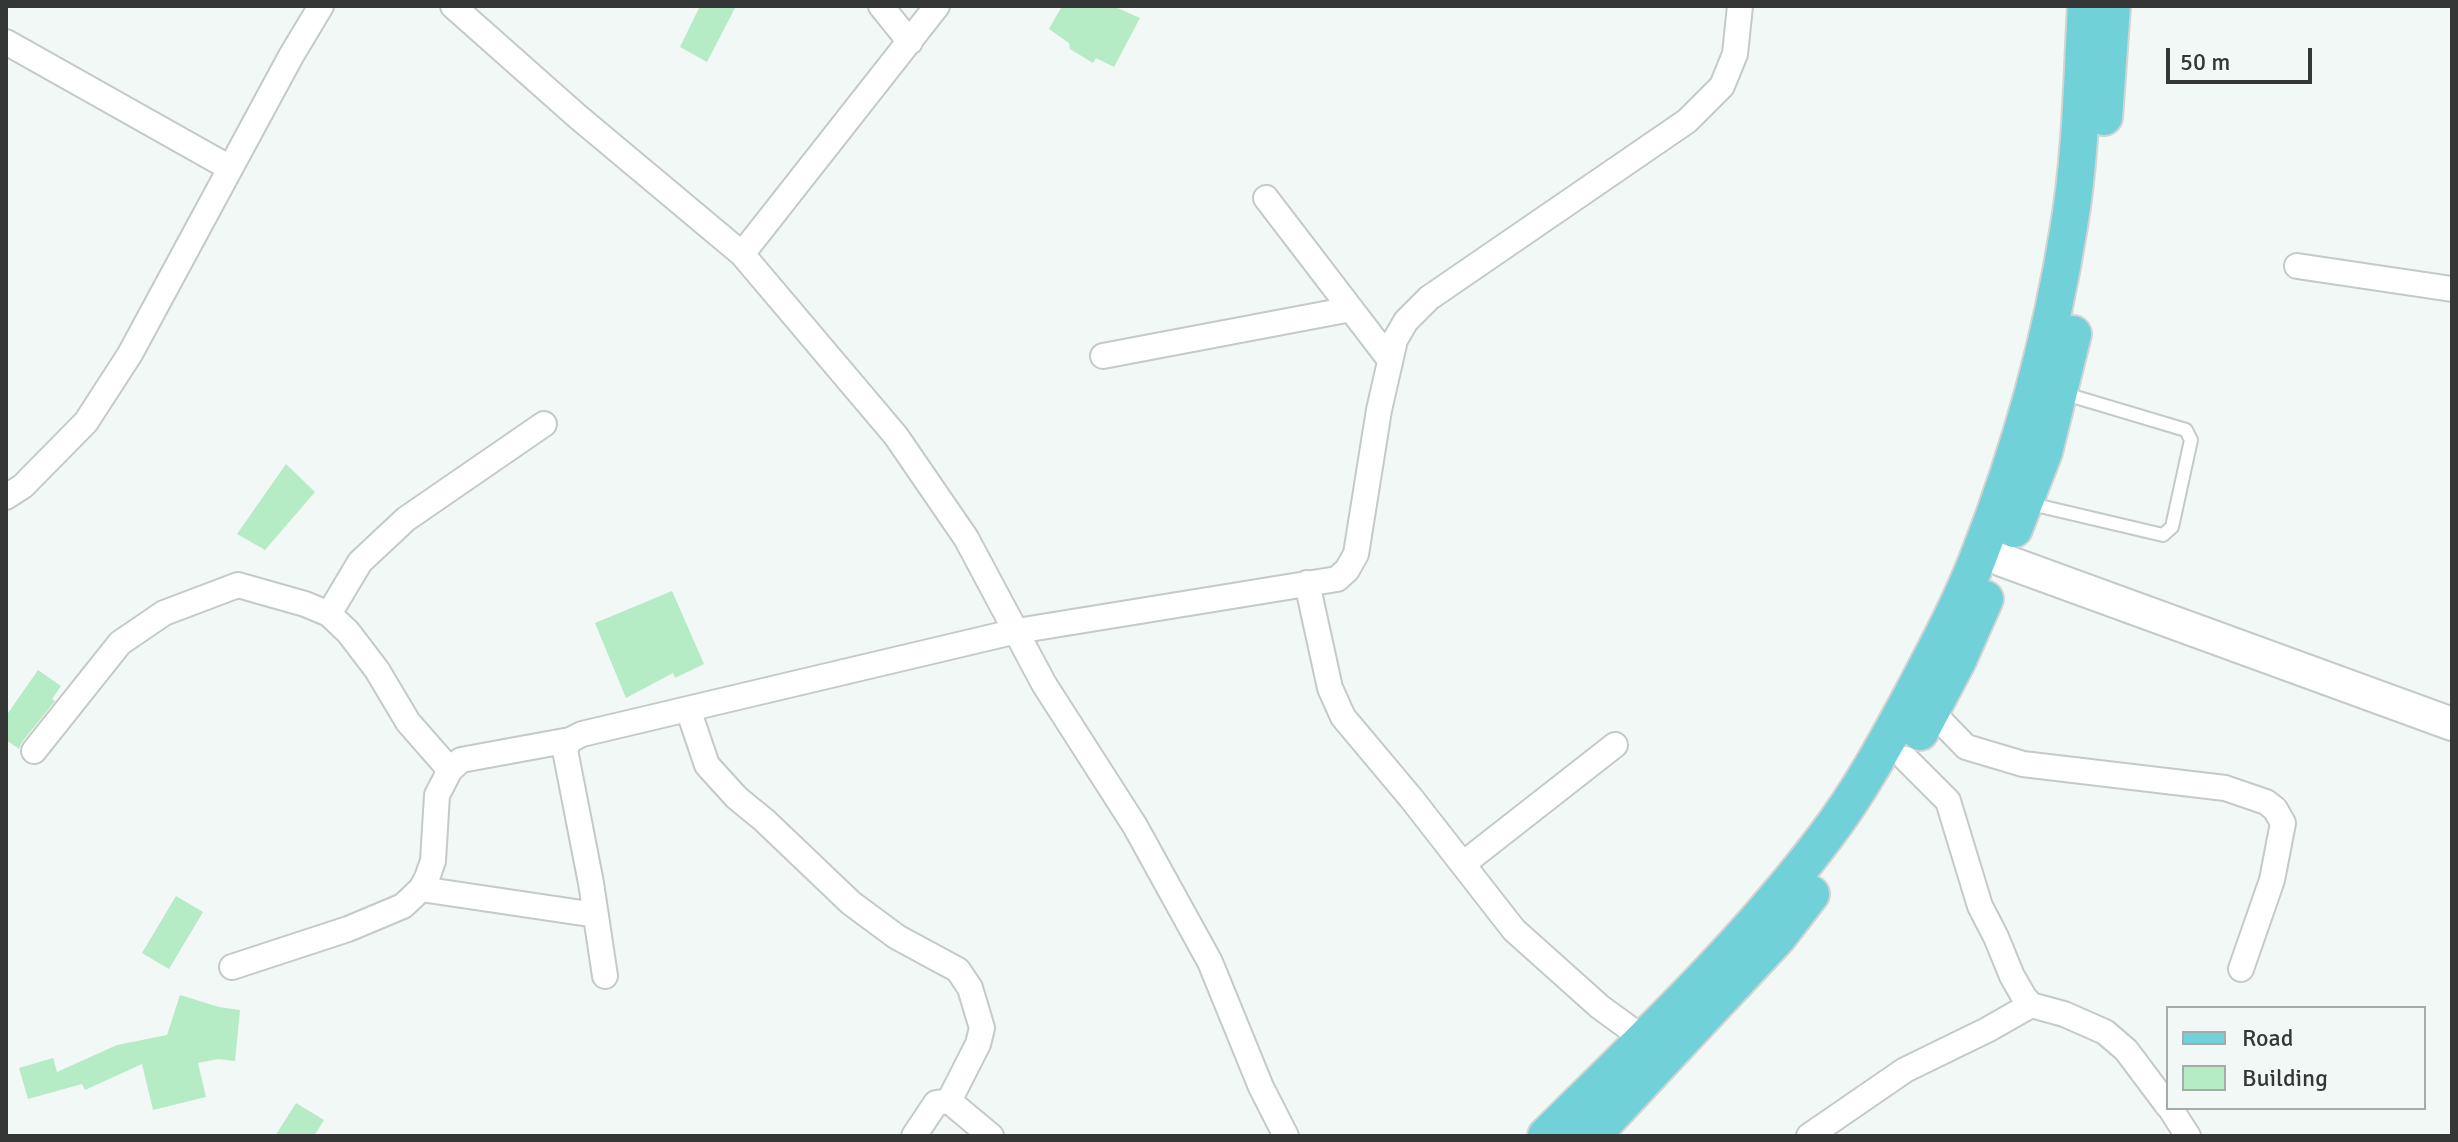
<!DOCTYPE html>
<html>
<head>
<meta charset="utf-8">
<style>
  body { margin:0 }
  #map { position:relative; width:2458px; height:1142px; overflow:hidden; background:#f1f8f6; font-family:Signika,sans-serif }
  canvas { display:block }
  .frame { position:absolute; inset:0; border:8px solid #343736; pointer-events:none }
  .legend { position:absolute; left:2166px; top:1006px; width:260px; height:104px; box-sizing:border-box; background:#f1f8f6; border:2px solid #a5aba9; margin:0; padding:10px 14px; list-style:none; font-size:24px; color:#343736 }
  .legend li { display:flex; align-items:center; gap:16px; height:40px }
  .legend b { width:40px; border:2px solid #a5aba9 }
  .scale { position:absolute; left:2166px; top:48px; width:146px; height:36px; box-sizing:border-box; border:4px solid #343736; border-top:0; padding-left:10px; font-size:24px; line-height:28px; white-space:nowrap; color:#343736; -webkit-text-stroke:6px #f1f8f6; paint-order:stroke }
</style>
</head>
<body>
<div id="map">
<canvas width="2458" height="1142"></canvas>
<div class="frame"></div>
<ul class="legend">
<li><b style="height:10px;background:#71d1d8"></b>Road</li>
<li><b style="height:22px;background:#b5ebc5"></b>Building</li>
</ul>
<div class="scale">50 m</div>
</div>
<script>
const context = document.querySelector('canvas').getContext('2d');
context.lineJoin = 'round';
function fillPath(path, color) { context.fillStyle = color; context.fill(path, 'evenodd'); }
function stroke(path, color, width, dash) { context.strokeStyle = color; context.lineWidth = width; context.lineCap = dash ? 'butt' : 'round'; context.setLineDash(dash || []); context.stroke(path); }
const building = new Path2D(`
  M700 6H736L707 62 680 47Z
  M1062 6H1113L1140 18 1114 67 1096 58 1093 63 1070 49 1069 43 1049 29Z
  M286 464 315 492 265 550 237 534Z
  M672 591 704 664 675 678 673 673 626 698 595 623Z
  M38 670 61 686 52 699 55 701 22 742 19 749 6 740V716Z
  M176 896 203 912 169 969 142 953Z
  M180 995 219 1007 240 1010 235 1061 218 1059 198 1063 206 1097 153 1110 142 1064 85 1090 82 1084 28 1099 19 1068 53 1058 57 1072 117 1045 167 1035Z
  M296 1103 324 1120 314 1136H275Z`);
const lane = new Path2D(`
  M2027 503 2163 535 2172 527 2191 440 2186 430 2062 393`);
const street = new Path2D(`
  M453 6 577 116 742 254 896 436 966 538 1044 684 1135 826 1210 962 1261 1087 1286 1136
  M881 6 910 42
  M6 42 230 168
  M1266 198 1390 360
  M742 254 937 6
  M2297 266 2452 289
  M1103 356 1351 309
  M6 497 23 486 86 422 130 354 291 56 321 6
  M1307 583 1330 688 1343 717 1411 798 1514 930 1600 1007 1644 1039
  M329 614 360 562 406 519 544 424
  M688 709 707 765 737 798 764 820 851 903 897 937 958 970 970 988 982 1028 978 1044 949 1101
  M1931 711 1966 747 2023 764 2225 788 2266 802 2275 809 2283 823 2272 880 2241 969
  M34 751 120 643 164 613 238 585 305 604 329 614 348 632 377 670 408 722 450 770
  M1906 759 1948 801 1980 906 1996 937 2012 976 2024 997 2031 1005 2064 1014 2105 1032 2126 1050 2168 1106
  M1463 864 1615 745
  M421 889 596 915
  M232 967 348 929 403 906 421 889 427 878 433 861 437 795 450 770 461 760 570 740
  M605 976 591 883 565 750 570 740 582 734 1017 631 1337 579 1347 570 1356 554 1379 410 1395 340 1406 321 1429 298 1687 121 1722 86 1735 54 1740 6
  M2170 1108 2188 1136
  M914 1136 936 1103 949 1101 991 1136
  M1809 1136 1905 1070 1987 1030 2031 1005`);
const secondary = new Path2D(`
  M2002 560 2452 724`);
const primary = new Path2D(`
  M2104 117 2112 6
  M2014 529 2044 452 2073 334
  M1920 732 1958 660 1985 599
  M1546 1136C1643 1040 1743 946 1825 837 1861 790 1888 739 1916 687 1938 645 1961 602 1978 558 2020 451 2051 340 2069 226 2081 154 2082 79 2086 6
  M1592 1136 1778 937 1811 894`);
fillPath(building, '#b5ebc5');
stroke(lane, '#c3cac8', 16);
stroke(street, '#c3cac8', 28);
stroke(secondary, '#c3cac8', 36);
stroke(primary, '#d2d3d3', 40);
stroke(lane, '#fff', 12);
stroke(street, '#fff', 24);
stroke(secondary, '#fff', 32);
stroke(primary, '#71d1d8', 36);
</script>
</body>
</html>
